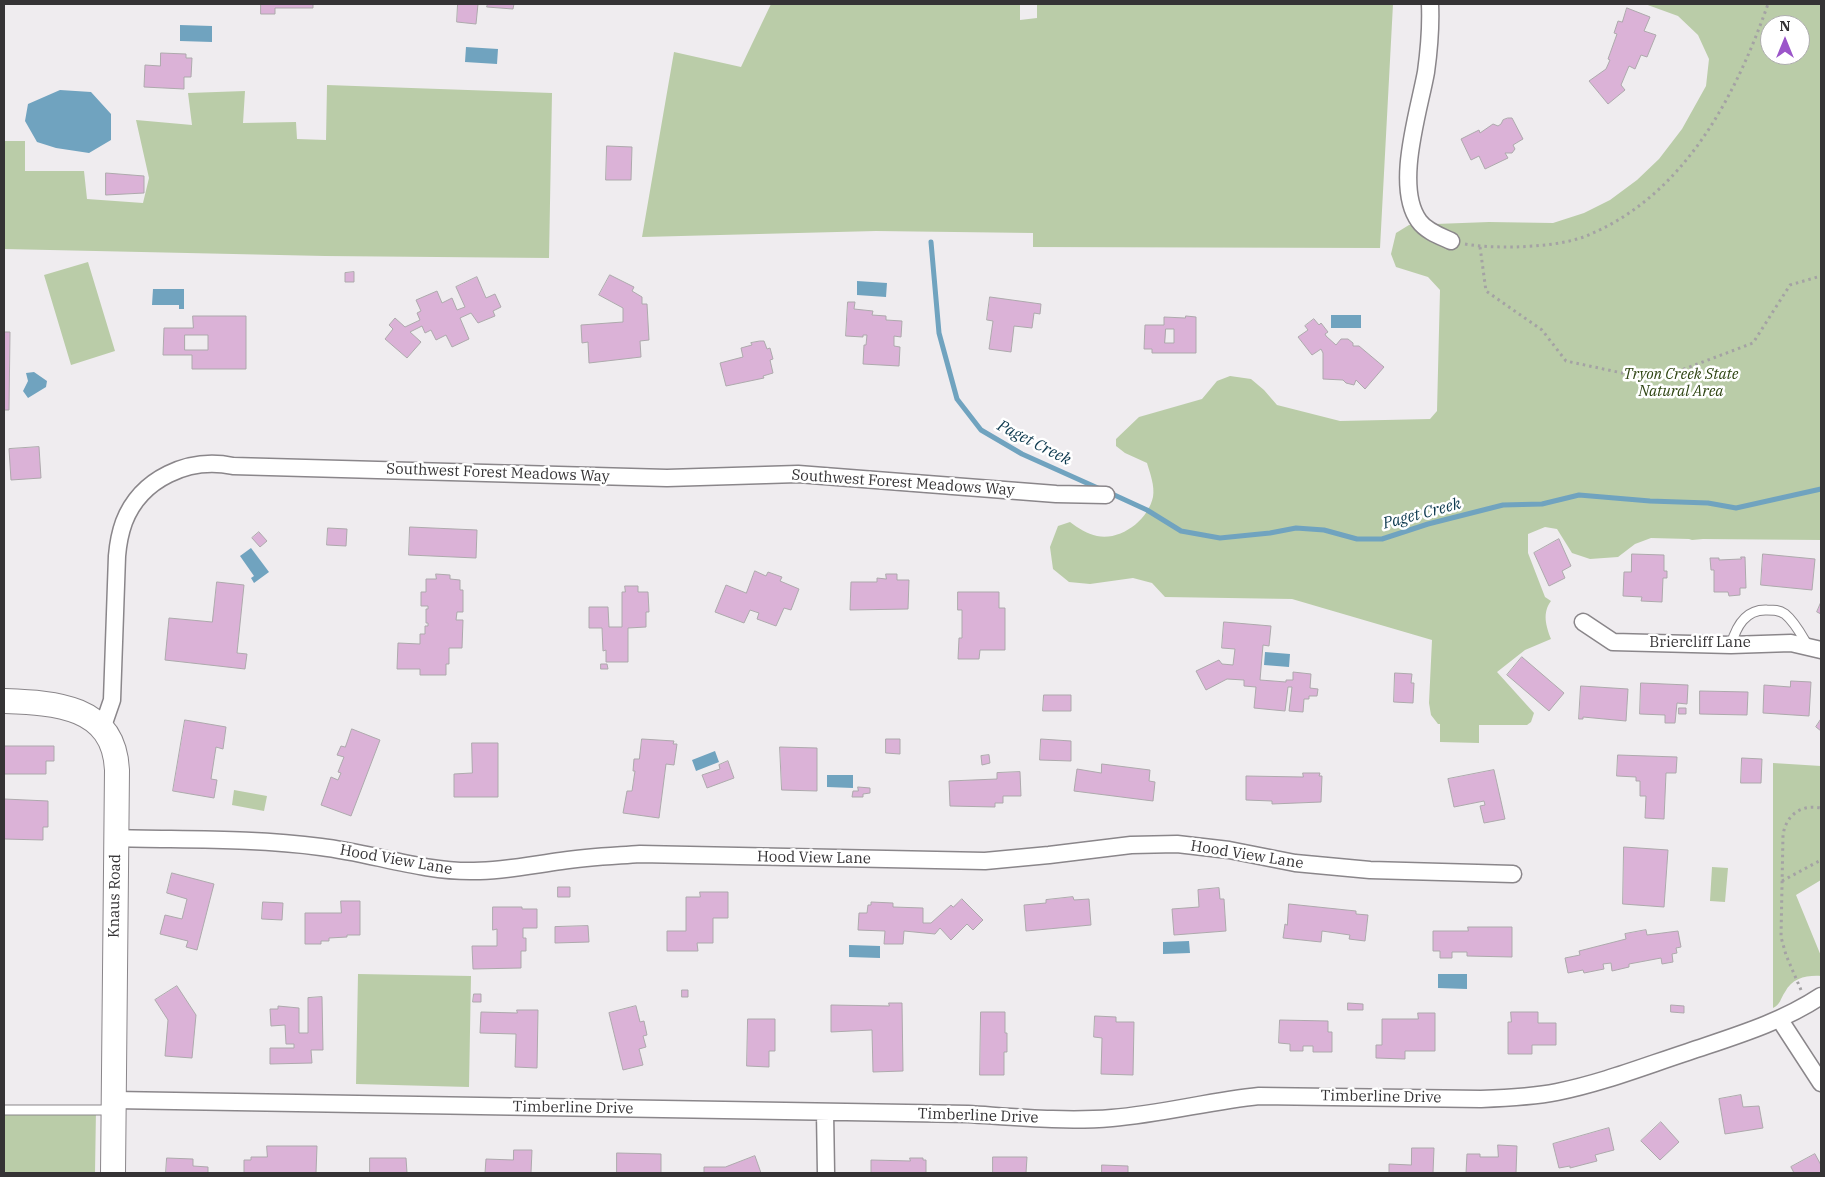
<!DOCTYPE html>
<html>
<head>
<meta charset="utf-8">
<style>
  body { margin:0 }
  #map { position:relative; width:1825px; height:1177px; overflow:hidden; background:#efecef; font-family:"IBM Plex Serif",serif }
  canvas { display:block }
  .frame { position:absolute; inset:0; border:5px solid #353335; pointer-events:none }
  .north { position:absolute; left:1760px; top:15px; width:50px; height:50px; box-sizing:border-box; background:#fff; border:1px solid #aeadae; border-radius:50%; rotate:0deg; font-size:14px; font-weight:700; line-height:20px; text-align:center; color:#353335 }
  .north::after { content:''; display:block; margin:auto; width:18px; height:22px; background:#9b55c9; clip-path:polygon(50% 0,100% 100%,50% 72%,0 100%) }
</style>
</head>
<body>
<div id="map">
<canvas width="1825" height="1177"></canvas>
<div class="frame"></div>
<div class="north">N</div>
</div>
<script>
const context = document.querySelector('canvas').getContext('2d');
context.lineJoin = 'round';
function fillPath(path, color) { context.fillStyle = color; context.fill(path, 'evenodd'); }
function stroke(path, color, width, dash) { context.strokeStyle = color; context.lineWidth = width; context.lineCap = dash ? 'butt' : 'round'; context.setLineDash(dash || []); context.stroke(path); }
function label(font, color, halo, rows, align = 'center') {
  context.font = font + ' "IBM Plex Serif",serif'; context.lineWidth = 5; context.setLineDash([]); context.textBaseline = 'middle'; context.strokeStyle = halo; context.fillStyle = color; for (const [text, x, y, turn = 0] of rows) {
    context.save(); context.translate(x, y); context.rotate((+turn || 0) * Math.PI / 180); context.textAlign = isNaN(turn) ? turn : align; if (halo) context.strokeText(text, 0, 0); context.fillText(text, 0, 0); context.restore();
  }
}
const green = new Path2D(`
  M771 4H1020V20L1037 18V4H1393L1380 248 1033 247V233L876 231 642 237 674 52 741 67Z
  M1645 4H1821V540L1703 539 1692 540 1689 539 1651 538 1635 544 1618 557 1590 559 1572 553 1557 529 1545 527 1528 534V553L1545 597 1551 601C1542 613 1546 626 1551 639L1525 650 1497 672 1534 713 1531 722 1527 725H1479V743L1440 742V724H1438L1431 715 1429 703 1432 640 1292 599 1165 597 1152 583 1133 578 1090 584 1069 582 1053 569 1050 547 1058 526 1070 522C1078 528 1087 534 1097 536 1121 541 1148 520 1153 497 1155 486 1150 473 1147 463L1125 453 1116 446V439L1139 417 1202 399 1217 381 1230 376 1251 379 1264 390 1277 405 1340 421 1430 419 1437 411 1440 290 1428 277 1396 267 1391 254 1396 233 1409 225 1489 222 1553 223 1584 213 1610 200 1637 180 1659 159 1682 129 1706 86 1709 59 1698 35 1678 16ZM1770 25H1800V55H1770Z
  M327 85 552 93 549 258 325 256 4 249V141H25V171H84L87 199 143 203 149 178 136 120 192 125 188 93 245 91 243 123 296 122 297 139 326 140Z
  M88 262 115 351 71 365 44 275Z
  M1773 763 1821 766V880L1796 895 1821 956V976C1807 975 1792 978 1785 992 1780 999 1781 1004 1773 1008Z
  M234 790 267 796 264 811 232 805Z
  M1712 867 1728 868 1725 902 1710 901Z
  M358 974 471 976 469 1087 356 1084Z
  M4 1108 96 1109 95 1173H4Z`);
const water = new Path2D(`
  M180 25 212 26V42L180 41Z
  M466 47 498 49 497 64 465 62Z
  M60 90 91 92 111 114V140L89 153 56 148 37 142 25 121 28 104Z
  M857 281 887 283 886 297 857 295Z
  M153 289H184V309H179V305H152Z
  M1331 315H1361V328H1331Z
  M34 372 47 381 46 387 28 398 23 391 28 381 26 373Z
  M251 548 269 572 254 583 251 578 254 576 240 556Z
  M1265 652 1290 654 1289 667 1264 665Z
  M715 751 719 762 696 771 692 760Z
  M827 775H853V788L827 787Z
  M1189 941 1190 953 1163 954V942Z
  M849 945 880 946V958L849 957Z
  M1438 974H1467V989L1438 988Z`);
const stream = new Path2D(`
  M931 242 939 333 957 399 981 430 1022 454 1100 489
  M1110 493 1147 510 1181 531 1220 538 1270 533 1296 528 1324 530 1357 539H1382L1428 524 1503 505 1542 504 1579 495 1650 501 1708 503 1736 508 1821 489`);
const building = new Path2D(`
  M261 4H313V8H275V14H261Z
  M458 4H478L476 24 457 22Z
  M488 4H514L513 9 487 7Z
  M1627 8 1650 17 1644 31 1656 35 1647 57 1641 55 1635 69 1629 66 1621 85 1625 90 1608 104 1589 81 1606 69 1610 60 1608 59 1617 34 1614 33 1618 21 1622 22Z
  M161 53 186 54V58H192L191 77H184V89L144 87 145 65 160 66Z
  M1508 118H1512L1523 139 1513 145 1515 149 1512 153H1505L1508 158 1485 169 1479 156 1471 160 1461 139 1479 130 1480 133 1493 124 1498 126 1501 124 1503 120Z
  M607 146 632 147 631 180H606Z
  M106 173 144 176V193L106 195Z
  M354 272V282H345V273Z
  M610 275 634 287 632 291 642 297V304H647L649 340 640 341 641 357 589 363 588 342 582 343 581 325 623 322V308L599 295Z
  M477 277 486 298 495 294 501 307 493 311 495 316 478 323 471 313 460 318 469 339 452 347 446 335 436 340 431 330 425 333 422 326 410 332 421 342 407 358 385 339 393 329 389 325 395 318 405 327 420 320 417 313 421 311 416 300 437 291 442 303 452 298 457 310 465 307 456 287Z
  M990 297 1041 304 1040 314 1034 313 1032 328 1014 326 1011 352 989 349 993 321 987 320Z
  M848 302H855L854 309 873 311 872 315 886 316V320L902 321 901 337 894 336V346L900 347 899 366 863 364 864 345H866L867 335H863V337L846 336Z
  M193 316H246V369H192V355H163L164 328H193ZM185 335H208V350H185Z
  M1186 316 1196 317V353H1152V349H1144L1145 325H1164V317L1185 318ZM1166 329H1174V343H1165Z
  M1314 319 1319 325 1321 323 1328 332 1325 334 1326 336 1336 345 1341 339H1348L1353 343V346H1359L1384 367 1365 389 1356 380 1354 385 1346 383 1343 380 1323 379V353L1321 349 1312 355 1298 337 1308 330 1305 326Z
  M4 332H10L9 410H4Z
  M760 341H764L767 349 770 348 773 359 770 360 773 373 763 376 764 378 726 386 720 363 743 357 741 348 752 345 751 343Z
  M39 447 41 478 11 480 9 449Z
  M410 527 477 530 476 558 409 555Z
  M328 528 347 529 346 546 327 545Z
  M259 532 267 541 260 547 252 538Z
  M1559 539 1571 566 1562 571 1565 578 1549 586 1534 553Z
  M1632 554 1664 555V571H1667V578H1663L1662 602 1641 601 1642 597 1623 596 1624 572H1631Z
  M1763 554 1815 559 1812 590 1761 585Z
  M1741 557H1745L1746 588H1740V595L1729 596 1728 592H1714V570H1711L1710 558H1719V560L1741 559Z
  M755 571 766 576 768 572 782 577 780 581 799 589 791 610 784 608 776 626 757 619 759 613 750 610 744 623 715 612 726 585 746 593Z
  M436 574 450 575V579L460 580V590H463V612H457L456 620H463L462 648H449V664H446V675H420V669H397L398 643 420 644V634H425V626H428V623H426V609H428V606H421V592H426V579H436Z
  M886 574H897V580H909L908 609 850 610 851 582H877V578L886 579Z
  M217 582 244 585 237 653 247 654 245 669 165 660 169 618 212 622Z
  M625 586H638V592H648L649 612H646V627L628 628V662H606V650L603 651 602 628H589V607H608L609 627H622V592H625Z
  M958 592H999V608H1005V650H980L979 659H958L959 638H962V610H958Z
  M1821 602V614L1817 612Z
  M1224 622 1271 626 1269 646 1263 645 1260 680 1286 682V680H1293V672L1311 674 1310 688 1318 689 1317 696H1309V699H1304L1303 712 1289 711 1292 687H1288L1285 711 1254 708 1256 687 1244 686V680L1227 679 1206 690 1196 671 1219 660 1222 664 1233 665 1235 649 1222 648Z
  M1522 657 1564 693 1549 711 1507 675Z
  M601 664H607L608 669H601Z
  M1395 673 1412 674 1411 683H1414L1413 703 1394 702Z
  M1791 681 1811 682 1809 716 1763 713 1764 685 1790 687Z
  M1641 683 1688 685 1687 704 1677 703 1675 723H1665V715L1640 714Z
  M1581 686 1628 689 1626 721 1583 717V719H1579Z
  M1700 691 1748 692 1747 715 1700 714Z
  M1044 695H1071V711H1043Z
  M1679 708H1686V714H1679Z
  M1821 719V731L1816 727Z
  M185 720 226 727 223 749 216 747 211 779 217 780 214 798 173 791Z
  M352 729 380 740 351 816 321 805 331 777 338 780 341 773 338 772 344 757 337 755 341 746 345 747Z
  M642 739 674 741 673 744H677L674 765 666 764 659 818 623 813 627 791H632L635 771H633L634 759H639Z
  M886 739H900V754L886 753Z
  M1041 739 1071 741V761L1040 760Z
  M472 743H498V797H454V774L472 773Z
  M4 746H54V761H46V774H4Z
  M780 747 817 748V791L782 790Z
  M989 755 990 763 982 765 981 756Z
  M1618 755 1677 757 1676 773H1666L1664 819 1645 818 1646 796H1640V781H1636V777L1617 776Z
  M1742 758 1762 759 1761 783H1741Z
  M728 761 734 778 707 788 702 775 720 769 719 765Z
  M1102 764 1150 770 1149 781 1155 782 1153 801 1074 791 1077 769 1101 773Z
  M1494 770 1505 819 1484 823 1480 806 1485 805 1484 801 1454 807 1448 779Z
  M1020 772 1021 796H1003V803H995V807L950 806 949 781 997 779V773Z
  M1303 773H1320L1319 776H1322L1321 802 1272 804V801L1246 800V776L1303 777Z
  M858 787 870 788V793L863 794V797H852L853 791H858Z
  M4 799 48 801V827H43V840L4 839Z
  M1624 847 1668 850 1664 907 1623 904Z
  M172 873 214 884 197 950 186 947 188 941 160 934 165 915 182 919 187 899 167 893Z
  M558 887H570V897H558Z
  M1219 888 1220 899H1224L1226 931 1174 935 1172 909 1199 907 1198 890Z
  M700 892H728V918H713V943H697L698 951H667V931H686V897H700Z
  M1073 897 1074 900 1089 899 1091 925 1026 931 1024 905 1046 903V900Z
  M962 899 983 920 973 930 967 924 951 940 940 928 935 934 904 931 903 944H884L885 931 858 930 859 913H867L868 905H871V902L893 903V907L923 908V923H931L951 905 953 907Z
  M341 901H360V935H347V937L329 938V941H321V944H305V913H341Z
  M263 902 283 903 282 920 262 919Z
  M1289 904 1356 911V914L1368 915 1365 941 1349 939 1350 935 1322 931 1321 942 1283 938 1285 924 1287 925Z
  M493 907H522V909H537V928H523V938H526V951H521V968L473 969 472 946H497V929L493 930Z
  M588 926 589 942 555 943V927Z
  M1468 927H1512V957L1467 956V952H1452V958H1440V951H1433V931H1468Z
  M1646 930 1647 935 1678 931 1681 947 1676 948 1677 953 1672 954 1673 962 1662 964 1661 958 1629 964V967L1612 971 1611 963 1603 964 1604 969 1584 973 1583 970 1568 973 1565 958 1580 955 1579 951 1626 939 1625 934Z
  M177 986 196 1015 192 1058 165 1056 168 1020 155 1000Z
  M682 990H688V997H682Z
  M474 994H481V1002H473Z
  M322 997 323 1050H311L312 1063 270 1064V1048H294V1044H286L285 1025 271 1026 270 1009H278V1006L299 1008V1033H308V998Z
  M889 1003H902L903 1071 873 1072 872 1030 831 1032V1005L889 1006Z
  M1348 1003 1363 1004V1010H1348Z
  M1671 1005 1684 1006V1013L1671 1012Z
  M636 1006 640 1022 644 1021 647 1035 643 1036 646 1047 639 1049 643 1065 623 1070 609 1013Z
  M517 1010H538L537 1068 515 1067 516 1034 480 1033 481 1012 517 1013Z
  M981 1012H1005V1033H1007V1052H1004V1075H980Z
  M1511 1012H1538V1023H1556V1045H1532V1054H1508V1022H1511Z
  M1418 1013H1435V1051H1405V1059L1376 1058V1045H1382V1019H1418Z
  M1095 1016 1116 1017V1022H1134L1133 1075 1101 1074 1102 1038 1094 1037Z
  M748 1019H775V1051H769V1067L747 1066Z
  M1280 1020 1328 1021V1032H1332V1052H1313V1046H1303V1051H1290V1044L1279 1043Z
  M1741 1095 1743 1107 1759 1106 1763 1128 1725 1134 1719 1099Z
  M1661 1122 1679 1142 1660 1160 1641 1141Z
  M1609 1128 1614 1150 1595 1155 1597 1161 1570 1168V1166L1559 1168 1553 1144Z
  M1498 1145 1517 1146 1516 1173H1466L1467 1154H1480V1157H1498Z
  M267 1146H317L316 1173H244V1160H251V1157H267Z
  M1412 1148H1434L1433 1173H1389V1164L1411 1165Z
  M514 1150H532L531 1173H485L486 1159 513 1160Z
  M617 1153 661 1154V1173H617Z
  M1815 1154 1821 1165V1173H1794L1791 1167Z
  M755 1156 761 1173H704V1167H725Z
  M993 1157H1027L1026 1173H993Z
  M167 1158 193 1159V1166L208 1167V1173H166Z
  M370 1158H406L407 1173H370Z
  M910 1158H923V1160H926V1173H871V1160L910 1161Z
  M1102 1165 1128 1166V1173H1102Z`);
const path = new Path2D(`
  M1465 244C1482 247 1498 247 1515 247 1540 246 1570 244 1593 233 1686 192 1736 95 1768 4
  M1480 247 1486 291 1542 330 1566 361 1655 380 1753 343 1790 285 1821 276
  M1782 881 1821 860
  M1801 990 1786 955 1781 937 1783 835C1786 815 1801 804 1821 808`);
const lane = new Path2D(`
  M1731 645C1736 627 1745 609 1767 610 1774 610 1779 610 1785 614 1795 622 1802 636 1808 646
  M4 1110H113`);
const street = new Path2D(`
  M1430 4C1431 26 1429 50 1426 72 1419 111 1394 187 1419 221 1426 231 1440 236 1451 241
  M1583 622 1613 642 1731 645 1791 643 1821 650
  M102 729 112 700 117 556C118 544 120 533 124 522 141 478 189 457 233 466L667 478 798 474 1056 494 1106 495
  M116 838C184 840 253 838 321 847 372 853 422 872 474 871 503 871 532 865 561 861 587 857 613 856 640 854L985 861 1049 855 1131 845 1177 844 1229 850 1295 863 1370 870 1513 874
  M1780 1020 1821 1083
  M114 1100 968 1114C1015 1117 1065 1122 1112 1118 1162 1114 1210 1101 1259 1096L1481 1099C1507 1098 1532 1097 1557 1092 1602 1083 1645 1066 1688 1052 1735 1036 1780 1023 1821 996
  M825 1112 826 1173`);
const secondary = new Path2D(`
  M4 701C54 703 114 705 117 770L113 1173`);
const parkNames = [
  ["Tryon Creek State",1681,375],
  ["Natural Area",1681,392]
];
const streetNames = [
  ["Southwest Forest Meadows Way",498,473,2],
  ["Southwest Forest Meadows Way",903,483,4],
  ["Briercliff Lane",1700,643],
  ["Hood View Lane",1247,855,9],
  ["Hood View Lane",814,858,1],
  ["Hood View Lane",396,860,10],
  ["Knaus Road",115,896,-89],
  ["Timberline Drive",1381,1097,1],
  ["Timberline Drive",573,1108,1],
  ["Timberline Drive",978,1116,2]
];
const waterNames = [
  ["Paget Creek",1034,443,27],
  ["Paget Creek",1422,514,-15]
];
fillPath(green, '#bacca8');
fillPath(water, '#70a3bf');
stroke(stream, '#70a3bf', 5);
fillPath(building, '#dbb2d7');
stroke(building, '#ada9ac', 1);
stroke(lane, '#8a868a', 11);
stroke(street, '#8a868a', 19);
stroke(secondary, '#8a868a', 26);
stroke(path, '#a4a2a4', 3, [2.5, 4]);
stroke(lane, '#fff', 9);
stroke(street, '#fff', 16);
stroke(secondary, '#fff', 24);
label('italic 15px', '#2e4412', '#fff', parkNames);
label('15px', '#353335', '#fff', streetNames);
label('italic 16px', '#0d394e', '#fff', waterNames);
</script>
</body>
</html>
